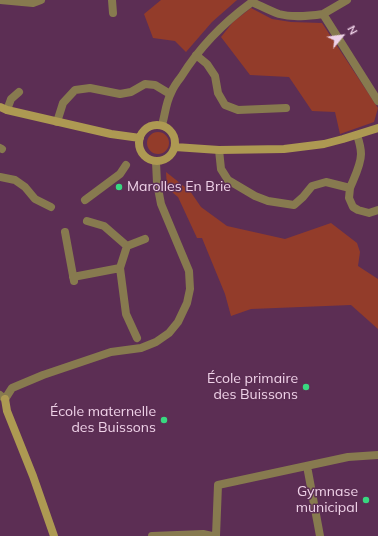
<!DOCTYPE html>
<html>
<head>
<meta charset="utf-8">
<style>
  body { margin:0 }
  #map { position:relative; width:378px; height:536px; overflow:hidden; background:#5c2e54; font-family:Mulish,sans-serif }
  canvas { display:block }
  .north { position:absolute; left:322px; top:16px; width:40px; height:40px; -webkit-text-stroke:3px #5c2e54; paint-order:stroke; rotate:61deg; font-size:11px; font-weight:700; line-height:16px; text-align:center; color:#efd2e8 }
  .north::after { content:''; display:block; margin:auto; width:14px; height:18px; background:#efd2e8; clip-path:polygon(50% 0,100% 100%,50% 72%,0 100%) }
</style>
</head>
<body>
<div id="map">
<canvas width="378" height="536"></canvas>
<div class="north">N</div>
</div>
<script>
const context = document.querySelector('canvas').getContext('2d');
context.lineJoin = 'round';
function fillPath(path, color) { context.fillStyle = color; context.fill(path, 'evenodd'); }
function stroke(path, color, width, dash) { context.strokeStyle = color; context.lineWidth = width; context.lineCap = dash ? 'butt' : 'round'; context.setLineDash(dash || []); context.stroke(path); }
function label(font, color, halo, rows, align = 'center') {
  context.font = font + ' Mulish,sans-serif'; context.lineWidth = 3; context.setLineDash([]); context.textBaseline = 'middle'; context.strokeStyle = halo; context.fillStyle = color; for (const [text, x, y, turn = 0] of rows) {
    context.save(); context.translate(x, y); context.rotate((+turn || 0) * Math.PI / 180); context.textAlign = isNaN(turn) ? turn : align; if (halo) context.strokeText(text, 0, 0); context.fillText(text, 0, 0); context.restore();
  }
}
const green = new Path2D(`
  M161 0H237L212 22 186 52 175 41 153 38 144 14Z
  M251 8 272 19 291 22 322 23 378 108 374 122 340 134 335 112 312 111 289 77 250 75 221 37 233 22Z
  M147 143a11 11 0 1 1 22 0a11 11 0 1 1-22 0Z
  M166 172 190 191 201 207 227 226 285 239 331 223 357 243 360 252 358 266 378 279V329L351 305 251 309 231 316 225 294 202 238H197L178 197 167 188Z`);
const street = new Path2D(`
  M0 0 33 3 41 0
  M112 0 113 13
  M323 14 347 0
  M196 55 207 64 215 76 218 93 225 105 238 110 286 108
  M7 110 11 99 19 92
  M57 122 63 103 75 90 90 88 120 94 131 92 145 84 155 85 170 94
  M162 125C165 115 166 102 171 93 173 88 177 82 181 77 199 48 223 23 252 2 261 6 270 11 279 14 293 18 309 16 323 14L378 101
  M0 148 2 149
  M219 150 221 169 228 180 255 196 268 201 294 205 303 197 312 186 326 182 350 188C354 178 361 165 361 154 361 148 359 141 357 135
  M0 177 15 180 25 187 35 199 51 207
  M350 188 349 198 353 207 358 210 369 213 378 210
  M85 200 120 174 126 165
  M87 221 104 226 127 246 120 268 126 314 137 338
  M65 232 74 281
  M127 246 145 239
  M73 277 120 268
  M0 395 5 399 12 388 43 375 111 352 141 348 156 342 169 333 178 322 187 303 190 289 189 271 161 204 157 183 156 162
  M307 466 320 536
  M152 536 203 534 212 536
  M216 536 218 485 348 457 378 455`);
const secondary = new Path2D(`
  M0 107 7 110 111 134 140 138
  M139 143a18 18 0 1 1 36 0a18 18 0 1 1-36 0Z
  M175 147 219 150 284 149 324 144 343 139 378 128
  M5 399 7 411 33 476 54 536`);
const markers = [
  [119,187,4,"#38d880"],
  [306,387,4,"#38d880"],
  [164,420,4,"#38d880"],
  [366,500,4,"#38d880"]
];
const poiNames = [
  ["Marolles En Brie",127,187,"left"],
  ["École primaire",298,379],
  ["des Buissons",298,395],
  ["École maternelle",156,412],
  ["des Buissons",156,428],
  ["Gymnase",358,492],
  ["municipal",358,508]
];
fillPath(green, '#933c2a');
stroke(street, '#877a4f', 8);
stroke(secondary, '#ad9952', 8);
for (const [x, y, r, color] of markers) { const dot = new Path2D(); dot.arc(x, y, r, 0, 2 * Math.PI); context.fillStyle = color; context.fill(dot); stroke(dot, '#5c2e54', 1.5); }
label('14px', '#efd2e8', '#5c2e54', poiNames, 'right');
</script>
</body>
</html>
